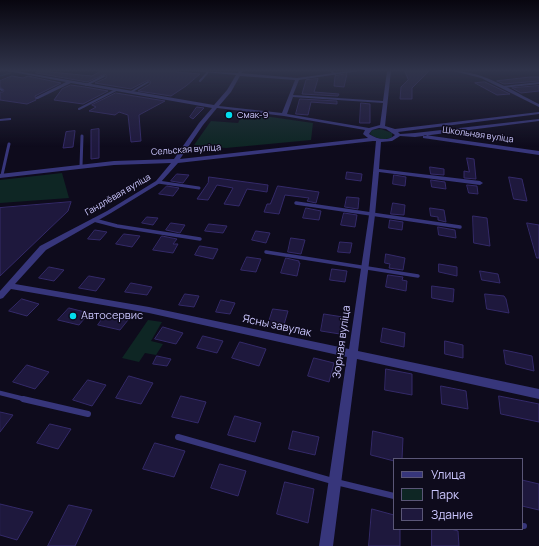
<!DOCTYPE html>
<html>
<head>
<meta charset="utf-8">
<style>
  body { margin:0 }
  #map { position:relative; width:539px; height:546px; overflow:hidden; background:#0e0b1c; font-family:Manrope,sans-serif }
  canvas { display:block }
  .legend { position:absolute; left:393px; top:458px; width:130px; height:72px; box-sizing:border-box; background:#0e0b1c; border:1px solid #5a5677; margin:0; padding:5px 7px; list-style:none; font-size:12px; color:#ccc7ff }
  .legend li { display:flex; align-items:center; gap:8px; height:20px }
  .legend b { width:20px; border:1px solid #5a5677 }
</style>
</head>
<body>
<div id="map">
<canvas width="539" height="546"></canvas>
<ul class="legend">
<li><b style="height:5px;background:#37367b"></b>Улица</li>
<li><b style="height:11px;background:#0e2624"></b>Парк</li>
<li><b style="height:11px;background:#1e183d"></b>Здание</li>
</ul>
</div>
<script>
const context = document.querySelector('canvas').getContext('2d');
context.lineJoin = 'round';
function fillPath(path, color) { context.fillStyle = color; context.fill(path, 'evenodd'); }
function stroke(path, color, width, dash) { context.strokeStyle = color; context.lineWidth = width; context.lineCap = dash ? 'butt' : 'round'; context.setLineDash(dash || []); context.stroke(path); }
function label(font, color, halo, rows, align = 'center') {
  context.font = font + ' Manrope,sans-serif'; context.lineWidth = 3; context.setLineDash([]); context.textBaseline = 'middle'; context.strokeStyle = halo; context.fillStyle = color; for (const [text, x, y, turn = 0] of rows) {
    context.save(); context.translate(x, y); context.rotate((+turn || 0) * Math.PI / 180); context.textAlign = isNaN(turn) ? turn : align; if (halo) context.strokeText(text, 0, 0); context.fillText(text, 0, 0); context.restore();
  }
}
const green = new Path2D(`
  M243 113 313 123 311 140 226 148 194 145 211 121 238 123Z
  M381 129 392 133V137C385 141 377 139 370 134L372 130Z
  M62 173 69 198 0 203V180Z
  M148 320 162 322 151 341 163 344 156 355 145 353 139 362 122 358Z`);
const stream = new Path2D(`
  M0 76 10 73`);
const building = new Path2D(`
  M40 71 92 76 101 71H177L176 72 200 74 186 86 171 96 138 91 150 84V81L148 80 131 89 95 83 106 78V75L105 74 87 82 36 73Z
  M405 71H429L412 88V99H400L401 87 408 80Z
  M347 74 344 87 334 86 335 76Z
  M12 76 23 78 28 76 61 83 35 96 36 100 27 104 0 100V92H3L4 90 0 87V81Z
  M530 77H539V81L504 84 497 81Z
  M318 79 314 92 339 94 338 96 302 94 306 80Z
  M485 82 510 94 497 95 475 83Z
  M71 85 85 87 108 91 83 104 54 100 62 89Z
  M539 86V91L521 93 512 88Z
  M116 93 165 101 139 115 141 141 131 142 128 115 119 112 115 115 89 111 96 107 92 105Z
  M300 99 337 101V104L311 102 308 115 296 114Z
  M361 103 370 104V123H360Z
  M197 107 204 108 193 119 190 117Z
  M99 129V158L91 159V130Z
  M75 131 73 147 63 148 66 132Z
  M467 158 474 159 476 179 464 178V171L469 172Z
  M430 167 444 169V175L431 174Z
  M347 172 362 174 361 181 346 179Z
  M177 174 189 175 183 183 171 181Z
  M394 175 406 177 405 186 393 184Z
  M209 177 268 185 267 192 247 189 239 206 224 204 233 188 217 185 208 200 197 199 208 183Z
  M509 177 522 179 527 201 514 199Z
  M431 180 445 182 446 189 432 187Z
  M467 185 477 186 478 194 469 193Z
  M167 186 179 188 173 196 159 194Z
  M278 186 319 192 316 203 307 201 309 198 285 195 279 214 264 212 267 204H270Z
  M347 197 359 198 358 209 345 207Z
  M71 202 68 211 0 276V208Z
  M393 203 405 205 404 215 391 214Z
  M306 208 321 211 319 220 303 218Z
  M430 208 444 210 446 222 438 220V217L431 216Z
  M344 213 357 215 355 227 341 225Z
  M473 216 487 218 490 246 474 243Z
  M147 217 158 218 153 225 142 223Z
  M390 220 403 222 402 230 389 228Z
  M171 223 185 225 180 233 166 230Z
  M527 223 539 225V258H537Z
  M209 224 227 226 223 233 205 231Z
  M438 227 455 230 456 238 439 235Z
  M95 230 107 232 100 240 88 239Z
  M256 231 270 233 266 243 252 240Z
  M124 234 140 236 132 247 116 244Z
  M162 236 177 239 173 244H178L173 253 153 250Z
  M291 238 305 240 301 254 288 252Z
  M340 242 352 243 350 253 338 252Z
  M200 246 218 249 213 259 195 255Z
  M386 254 405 258 403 270 389 268 390 264 385 263Z
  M247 257 261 259 256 272 241 270Z
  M286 258 299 261V263H300L297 276 281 273Z
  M439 264 457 267V276L439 272Z
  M49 267 64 270 54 281 39 278Z
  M332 269 347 271 345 282 330 280Z
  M480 271 498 274 500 283 482 280Z
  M388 275 403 277 402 280 407 281 406 291 386 287Z
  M89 276 105 279 96 291 79 288Z
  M131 283 152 287 147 295 125 292Z
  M432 286 454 289 453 302 432 298Z
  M185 294 199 296 194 307 179 305Z
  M485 294 504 296 506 299 509 313 487 309Z
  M22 299 39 304 27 316 9 311Z
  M221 300 235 303 230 314 216 312Z
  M69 308 89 313 79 325 58 320Z
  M273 309 288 311 283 328 268 325Z
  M106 314 128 320 120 330 98 325Z
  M324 314 343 317 340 334 321 331Z
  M163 327 183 333 176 344 155 339Z
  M383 328 405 333 404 347 381 342Z
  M203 336 223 341 217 353 197 348Z
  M445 341 463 345V358L445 354Z
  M240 342 266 349 259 366 232 358Z
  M504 350 532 356 534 371 506 364Z
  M157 356 171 359 167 366 153 364Z
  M314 358 334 363 329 382 308 376Z
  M27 365 49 372 35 389 13 382Z
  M386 369 412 374V395L385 390Z
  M129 376 153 383 141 404 116 398Z
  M88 380 106 385 92 406 73 400Z
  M441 386 466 391 468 409 442 404Z
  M181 396 206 402 198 423 172 417Z
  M499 396 539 404V422L501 414Z
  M0 412 13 415 0 432Z
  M235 416 261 423 255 442 228 435Z
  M50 424 71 429 58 449 37 443Z
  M293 431 319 437 315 455 289 449Z
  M373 431 403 438 402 459H394V461L371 455Z
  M155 443 185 451 174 477 143 469Z
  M220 464 246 471 238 496 211 488Z
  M522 480 539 484V510L522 506Z
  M285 482 314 489 308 523 277 514Z
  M0 504 33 512 17 540 0 535Z
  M69 505 92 510 75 546H48Z
  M372 509 394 515V529H400V546H369Z
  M432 529H451L458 531 459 546H432Z`);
const laneFar4 = new Path2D(`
  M331 71 335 74
  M200 81 208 72
  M86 85 104 76
  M503 87 539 83
  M0 89 2 90
  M131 92 148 82
  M79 109 116 90`);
const laneFar3 = new Path2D(`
  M81 166 82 136
  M2 175 9 144
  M158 182 199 188`);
const laneFar2 = new Path2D(`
  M296 203 460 227
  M94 220 117 226 200 239
  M266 252 418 276`);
const laneFar1 = new Path2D(`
  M0 393 28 400`);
const lane = new Path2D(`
  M23 399 88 414
  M178 437 336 482 394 496
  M522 526H524`);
const street = new Path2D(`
  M7 71H16L214 105 227 90 236 75 192 71 238 73 239 71H243L241 73 297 78 348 71H359L299 80 293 95 383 101 387 71H391L385 126 395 129 539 112V114L398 132 400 134 415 133 539 119V121L415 137 400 136 392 141 381 142 379 169 480 181 483 183 480 185 379 172 375 215 358 351 539 389V399L357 359 333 546H319L347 357 149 313 11 289 3 298 0 299V291L40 246 107 211 156 181 171 163 114 165 0 178V174L114 161 174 159 199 123 212 108 71 83 38 99H36V97L66 82ZM240 76 295 80 282 113 219 106 231 92ZM293 97 383 103 380 125 369 128 287 114ZM217 108 284 116 365 130 363 134 368 138 180 159 203 125ZM379 128 386 129 395 135C387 142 377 139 369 134L372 130ZM373 141H376L369 215 349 349 149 307 15 284 46 250 111 213 160 183 178 163Z
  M453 71C484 71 512 91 539 104V107L481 78Z
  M9 118H11V120L0 121V119Z
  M425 135 539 151V155L423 138V136Z`);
const markers = [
  [229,115,4,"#02deef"],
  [73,316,4,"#02deef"]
];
const farPoinames = [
  ["Смак-9",237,115]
];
const farStreetnames = [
  ["Школьная вуліца",478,135,8],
  ["Сельская вуліца",186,150,-4],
  ["Гандлёвая вуліца",118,195,-30]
];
const poiNames = [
  ["Автосервис",81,316]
];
const streetNames = [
  ["Ясны завулак",277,326,12],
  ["Зорная вуліца",342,342,-82]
];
fillPath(green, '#0e2624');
stroke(stream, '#0b1e3c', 1.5);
fillPath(building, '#1e183d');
stroke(building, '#342a69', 1);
stroke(laneFar4, '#37367b', 2);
stroke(laneFar3, '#37367b', 3);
stroke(laneFar2, '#37367b', 3.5);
stroke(laneFar1, '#37367b', 4.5);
stroke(lane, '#37367b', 6);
fillPath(street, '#37367b');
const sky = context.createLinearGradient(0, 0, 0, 147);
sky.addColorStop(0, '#08060f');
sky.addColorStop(0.48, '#30344b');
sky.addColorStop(1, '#30344b00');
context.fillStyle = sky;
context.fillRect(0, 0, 539, 147);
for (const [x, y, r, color] of markers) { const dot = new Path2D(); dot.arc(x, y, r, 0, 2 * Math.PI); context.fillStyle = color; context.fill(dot); stroke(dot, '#0e0b1c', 1.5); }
label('9px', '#ccc7ff', '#0e0b1c', farPoinames, 'left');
label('9px', '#ccc7ff', '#0e0b1c', farStreetnames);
label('11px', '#ccc7ff', '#0e0b1c', poiNames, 'left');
label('11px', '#ccc7ff', '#0e0b1c', streetNames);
</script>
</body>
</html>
